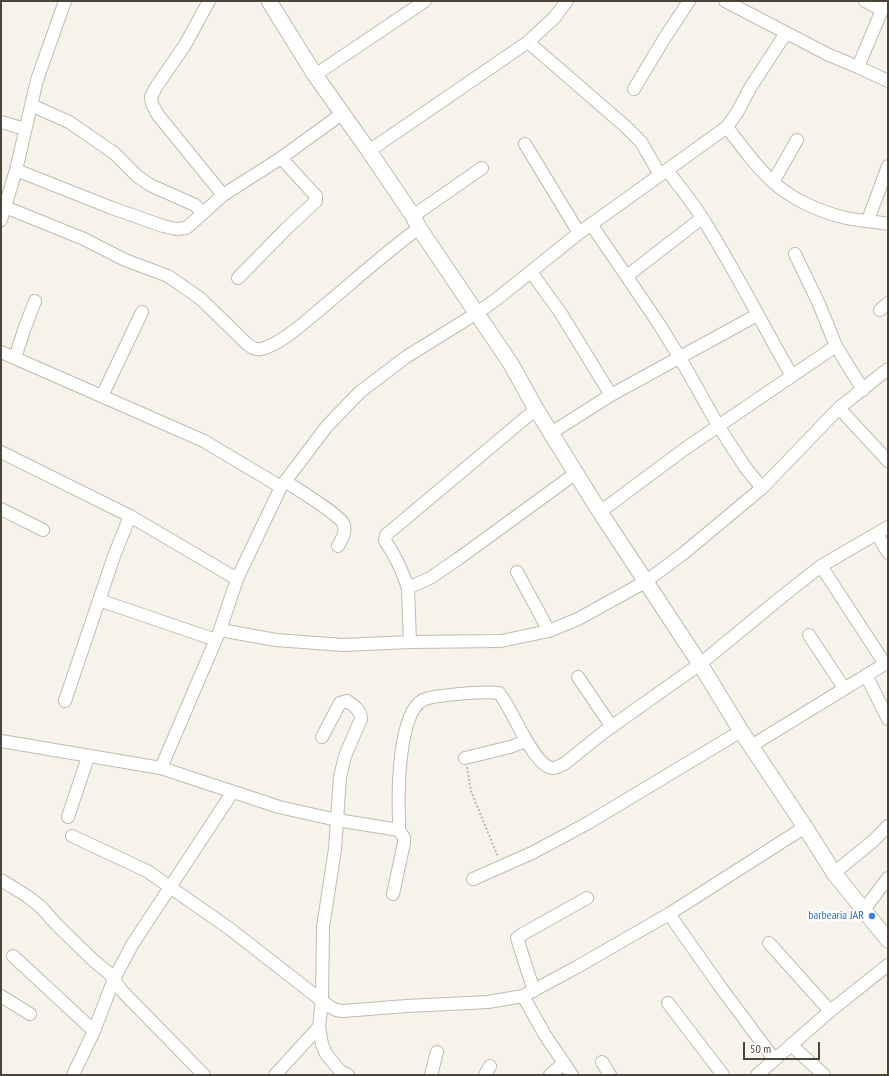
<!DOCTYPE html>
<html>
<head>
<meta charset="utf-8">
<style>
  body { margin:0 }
  #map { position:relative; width:889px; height:1076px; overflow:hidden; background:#f6f3ec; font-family:"PT Sans Narrow",sans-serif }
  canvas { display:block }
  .frame { position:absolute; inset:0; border:2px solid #4b4439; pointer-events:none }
  .scale { position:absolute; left:743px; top:1042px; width:77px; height:18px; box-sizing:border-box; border:2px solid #4b4439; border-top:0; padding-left:5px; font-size:12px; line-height:14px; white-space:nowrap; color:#4b4439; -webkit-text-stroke:3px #fff; paint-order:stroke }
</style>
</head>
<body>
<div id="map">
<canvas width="889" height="1076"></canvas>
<div class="frame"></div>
<div class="scale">50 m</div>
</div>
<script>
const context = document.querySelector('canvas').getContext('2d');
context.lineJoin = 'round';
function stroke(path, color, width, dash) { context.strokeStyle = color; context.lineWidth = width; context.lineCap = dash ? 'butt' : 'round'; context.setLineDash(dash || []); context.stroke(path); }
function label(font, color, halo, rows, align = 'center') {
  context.font = font + ' "PT Sans Narrow",sans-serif'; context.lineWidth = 3.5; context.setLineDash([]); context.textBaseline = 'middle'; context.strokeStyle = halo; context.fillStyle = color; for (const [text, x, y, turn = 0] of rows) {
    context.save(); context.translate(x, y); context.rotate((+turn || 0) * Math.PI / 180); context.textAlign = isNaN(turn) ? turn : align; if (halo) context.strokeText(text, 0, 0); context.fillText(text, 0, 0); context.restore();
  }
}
const path = new Path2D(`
  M467 767 471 791 498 857`);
const minor = new Path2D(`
  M209 1 185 45 156 87 151 97 152 104 158 115 223 195
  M725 1 829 55 858 67 888 81
  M865 1 882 10
  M786 33 750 88 738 111 727 127C741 146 755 165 772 181 791 199 820 212 846 218 859 221 874 221 888 224
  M528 42 625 126 641 142 660 175
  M858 67 882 10 887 1
  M315 75 425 1
  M634 89 664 39 689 1
  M31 105 69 122 114 153 137 176 150 185 195 205 203 213
  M1 122 25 129
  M525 144 579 233
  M369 151 528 42 554 18 567 1
  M16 170 112 208 163 226 176 229 186 228 191 224 223 195 281 158 343 113
  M667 170C679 186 692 202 703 219 735 270 762 324 792 376
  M773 182 797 140
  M5 207 84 239 125 260 168 276 201 299 247 344C251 347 255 350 261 349 282 344 307 320 324 306 355 280 386 252 419 228
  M413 216 482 168
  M1 220 16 170 37 80 65 1
  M868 220 888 166
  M591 224 659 324 680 358 719 427 745 467 762 488
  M795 254 819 304 836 346 863 390
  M531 272 560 312 611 395
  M627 276 702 218
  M238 278 287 228 316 201V196L281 158
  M880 310 888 303
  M1 352 204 441 281 487
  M15 358 24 330 35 301
  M102 396 142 312
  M839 408 888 461
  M536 409 386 535 385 541C396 556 402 570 408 588L430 578 458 559 576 473
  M551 433 611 395 757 315
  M1 452 130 516 237 579
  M285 481C297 489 337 513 343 523 347 531 342 539 338 546
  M1 509 43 530
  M600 512 686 448 836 346
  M877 534 888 553
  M821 566 885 664
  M517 572 549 631
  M408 588 410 642
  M99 600 216 640
  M220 630 276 640 343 645 410 642 501 641 549 631 578 619 645 582 684 553 762 488 839 408 888 369
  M809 635 844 688
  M866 675 888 719
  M578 677 612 727
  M65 701 114 556 130 516
  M322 737 340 703 347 701C354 706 361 710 361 719L345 756 340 777 335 849 323 927 322 1000 319 1027 322 1044 326 1054 332 1061 340 1071 348 1075
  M1 741 161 768 279 807 337 820 399 830
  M751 746 888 662
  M465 758 510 747 526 741
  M161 768 220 630 237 579 281 487 327 426 360 392 406 357 477 313 498 298 579 233 727 127
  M68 817 88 757
  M72 836 147 871 230 929 330 1007 336 1010 343 1011 407 1006 488 1002 523 996 577 967 669 914 805 827
  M834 873 873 841 888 826
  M473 879 532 853 588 823 741 731
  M1 880 27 896 41 907 56 924 94 961 110 974 122 991 204 1075
  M393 894 404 843V838L399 830V819C398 793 398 713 423 700 433 695 486 691 499 693 511 706 534 768 553 768 557 768 561 765 564 764L604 732 700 664 784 595 821 566 888 527
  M863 911 888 878
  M669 914 719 985 774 1059
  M769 943 830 1011
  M13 956 94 1031
  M534 991 517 938 521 935 587 898
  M1 996 30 1014
  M523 996 545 1035 572 1075
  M668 1003 723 1075
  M791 1045 824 1075
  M602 1062 610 1075
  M73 1075 94 1031 114 979 132 945 232 793
  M275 1075 319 1027
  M431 1075 437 1052
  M485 1075 490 1066
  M550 1075 564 1063
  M757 1075 830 1011 888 965`);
const tertiary = new Path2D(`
  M269 1 315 75 369 151 413 216 419 228 511 364 536 409 600 512 700 664 741 731 805 827 834 873 888 940`);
const markers = [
  [872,916,4,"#3f7fe0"]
];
const shopNames = [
  ["barbearia JAR",864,916]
];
stroke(minor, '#c2bbae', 14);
stroke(tertiary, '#c2bbae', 17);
stroke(path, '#c4b79f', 2, [2, 2]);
stroke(minor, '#fff', 12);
stroke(tertiary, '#fff', 15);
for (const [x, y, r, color] of markers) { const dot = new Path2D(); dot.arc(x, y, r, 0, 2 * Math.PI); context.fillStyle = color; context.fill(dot); stroke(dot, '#fff', 1.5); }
label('12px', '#366cbe', '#fff', shopNames, 'right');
</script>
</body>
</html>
